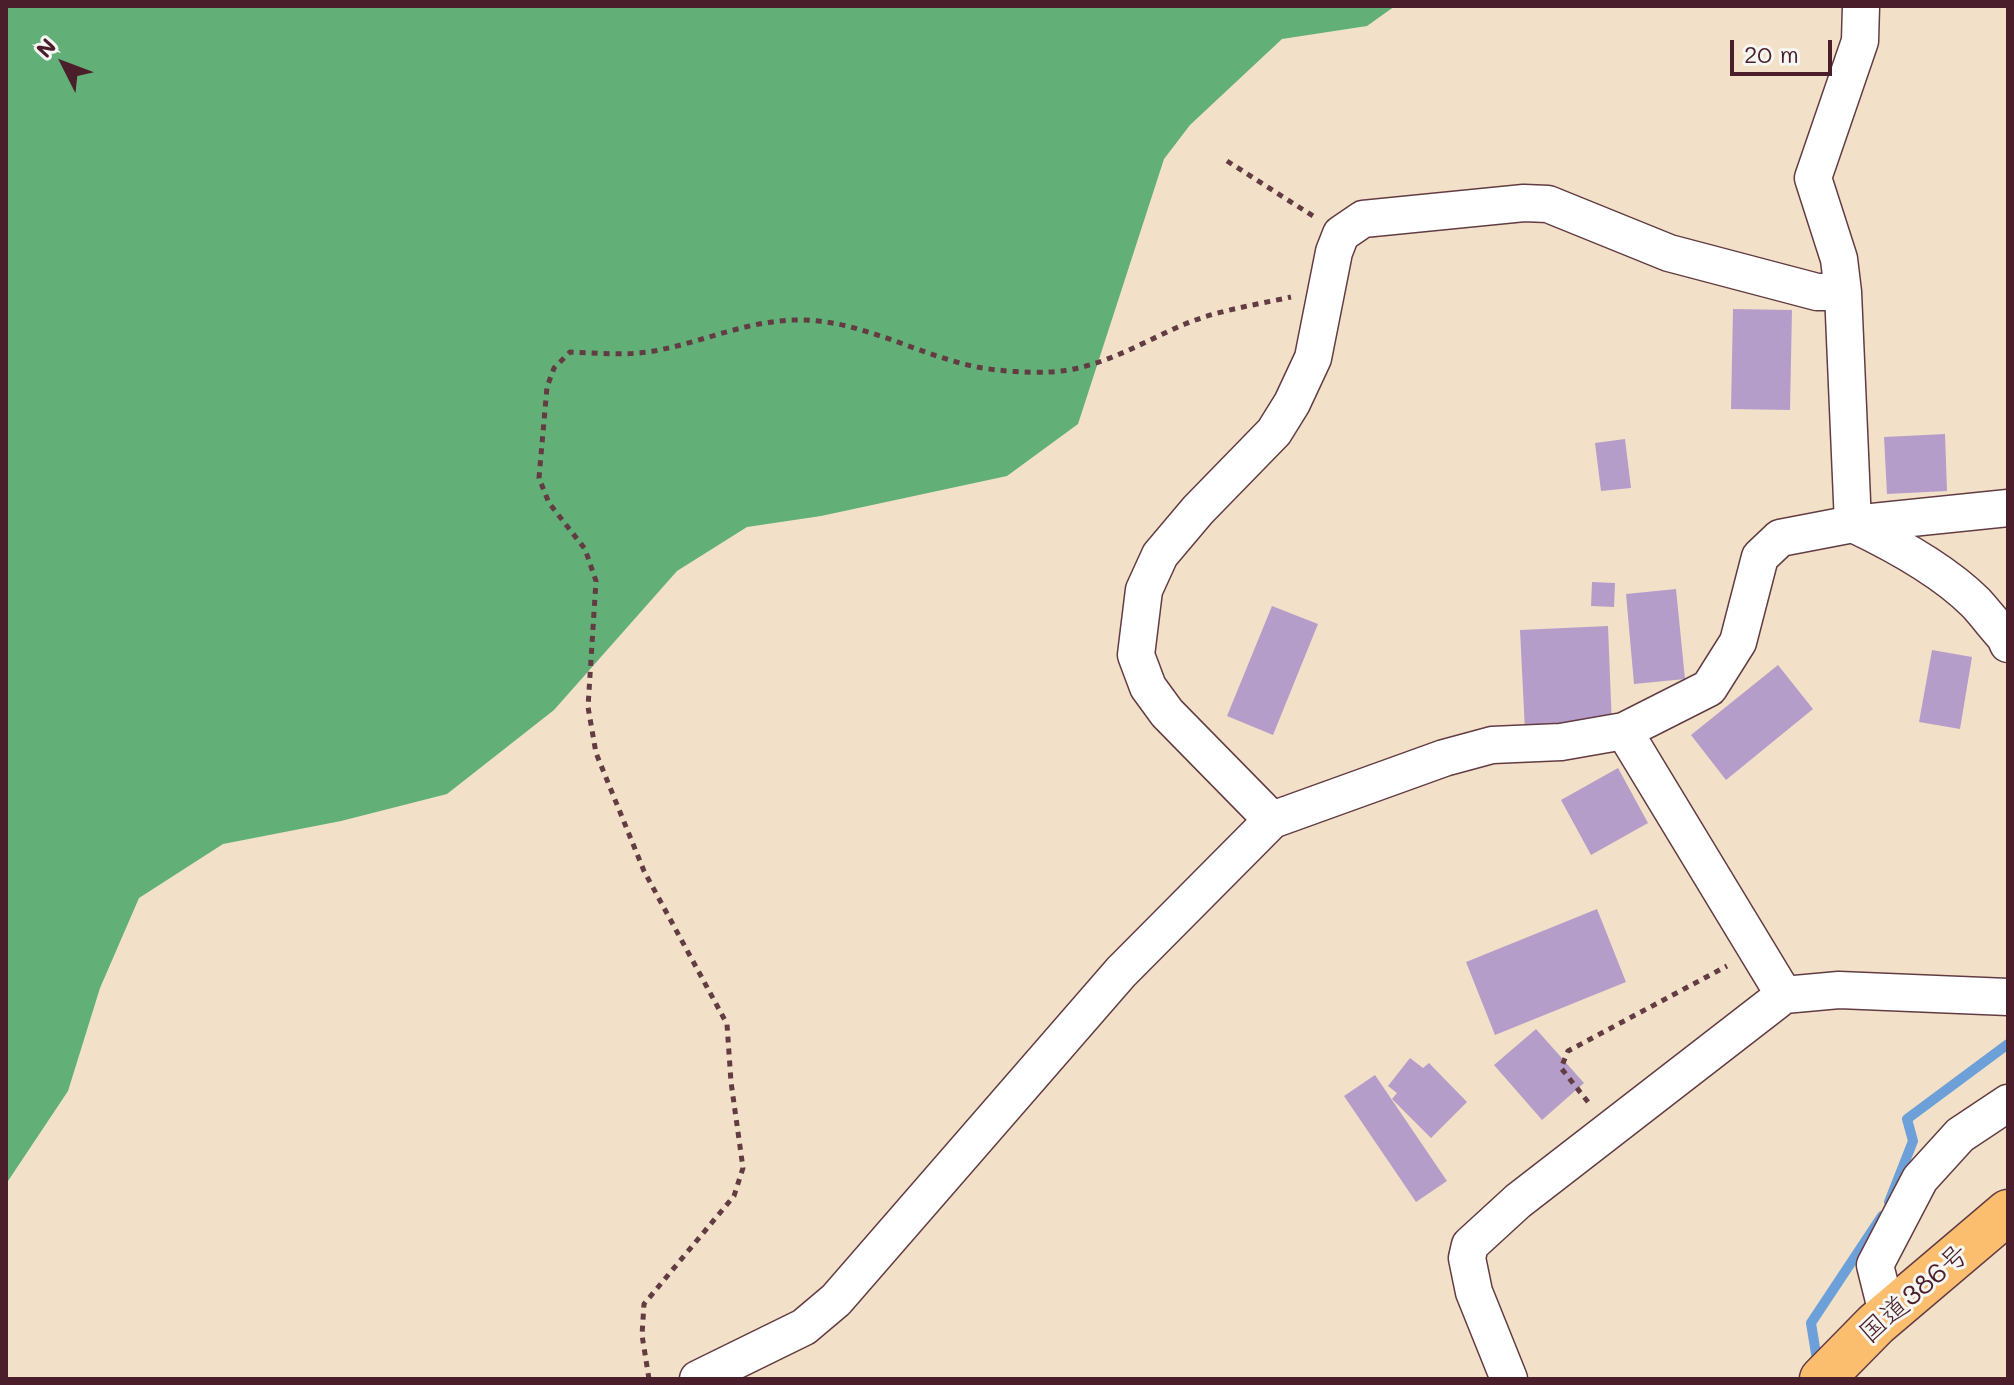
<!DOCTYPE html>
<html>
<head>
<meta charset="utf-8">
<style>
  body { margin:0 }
  #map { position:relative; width:2014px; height:1385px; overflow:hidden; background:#f2e1c8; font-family:Mali,sans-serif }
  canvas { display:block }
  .frame { position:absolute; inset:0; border:8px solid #4a1f2b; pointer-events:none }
  .north { position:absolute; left:24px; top:24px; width:80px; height:80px; -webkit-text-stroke:6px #f6f6f2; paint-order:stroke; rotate:312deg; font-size:22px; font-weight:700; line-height:32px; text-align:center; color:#4a1f2b }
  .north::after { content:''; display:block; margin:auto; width:28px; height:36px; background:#4a1f2b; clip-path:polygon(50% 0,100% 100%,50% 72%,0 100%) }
  .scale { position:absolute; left:1730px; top:40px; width:102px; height:36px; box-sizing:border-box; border:4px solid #4a1f2b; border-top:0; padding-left:10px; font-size:24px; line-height:28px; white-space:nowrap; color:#4a1f2b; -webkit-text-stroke:6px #f6f6f2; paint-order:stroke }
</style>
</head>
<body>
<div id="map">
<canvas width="2014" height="1385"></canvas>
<div class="frame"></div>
<div class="north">N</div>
<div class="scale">20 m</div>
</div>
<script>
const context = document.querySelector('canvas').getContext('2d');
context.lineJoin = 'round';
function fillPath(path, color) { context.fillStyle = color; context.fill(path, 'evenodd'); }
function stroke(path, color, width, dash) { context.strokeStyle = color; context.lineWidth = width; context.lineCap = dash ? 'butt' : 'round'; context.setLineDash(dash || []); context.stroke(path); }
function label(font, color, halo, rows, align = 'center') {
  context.font = font + ' Mali,"Klee One",sans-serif'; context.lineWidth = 6; context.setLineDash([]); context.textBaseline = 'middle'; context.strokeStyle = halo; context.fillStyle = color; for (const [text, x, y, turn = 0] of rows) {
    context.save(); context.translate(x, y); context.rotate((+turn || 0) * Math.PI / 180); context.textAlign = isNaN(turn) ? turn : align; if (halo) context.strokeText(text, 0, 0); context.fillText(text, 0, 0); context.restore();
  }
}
const forest = new Path2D(`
  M6 6H1395L1367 26 1282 39 1190 125 1164 159 1078 424 1007 476 821 516 747 527 677 571 554 710 447 794 341 821 223 844 139 898 100 988 68 1091 6 1184Z`);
const stream = new Path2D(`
  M1889 1202 1913 1141 1907 1119 2008 1044
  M1818 1366 1811 1323 1882 1216`);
const building = new Path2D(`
  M1733 309 1792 310 1790 410 1731 409Z
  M1945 434 1947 491 1887 494 1884 437Z
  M1625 439 1631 488 1601 491 1595 443Z
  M1592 582 1615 583 1614 607 1591 606Z
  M1676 589 1685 679 1634 684 1626 594Z
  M1272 606 1318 624 1273 735 1227 716Z
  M1608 626 1612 727 1525 731 1520 630Z
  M1932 650 1972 657 1960 729 1919 722Z
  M1778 665 1813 709 1726 780 1691 735Z
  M1618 768 1648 823 1591 855 1561 800Z
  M1597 909 1626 982 1495 1035 1466 962Z
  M1536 1029 1584 1083 1542 1120 1494 1065Z
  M1410 1058 1423 1068 1429 1063 1467 1102 1431 1138 1392 1099 1397 1093 1388 1086Z
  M1375 1075 1447 1181 1416 1202 1344 1096Z`);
const path = new Path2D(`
  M1227 161 1313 216
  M1588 1102 1561 1068 1568 1051 1727 966
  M649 1379 642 1335 644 1304 734 1196 743 1168 731 1082 727 1024 644 871 596 753 588 707 596 581 585 549 549 503 539 478 547 387 554 368 570 352C598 353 626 356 654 351 704 342 750 319 802 320 863 321 918 355 977 367 998 371 1027 373 1049 372 1099 370 1140 343 1185 324 1219 310 1255 305 1291 297`);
const street = new Path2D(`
  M1853 524 1843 292 1839 259 1813 178 1860 41 1861 6
  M1853 524C1893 543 1944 571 1976 603 1986 614 1995 626 2005 637L2008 644
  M1272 820 1167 713 1148 687 1136 655 1144 590 1160 555 1198 510 1274 432 1292 403 1313 358 1334 252 1341 234 1363 219 1524 203 1548 204 1669 253 1817 292H1843
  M1784 995 1839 990 2008 997
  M1887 1313 1875 1265 1920 1179 1960 1135 2008 1103
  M698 1379 804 1327 836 1300 1121 972 1272 820 1444 758 1492 745 1561 742 1624 731 1709 688 1738 642 1760 557 1780 538 1853 524 2008 508
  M1509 1379 1474 1292 1467 1258 1470 1245 1518 1201 1784 995 1624 731`);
const highway = new Path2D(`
  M1822 1379 1876 1324 2008 1212`);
const streetNames = [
  ["国道386号",1914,1294,-41]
];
fillPath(forest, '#62af78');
stroke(stream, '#6da0d8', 10);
fillPath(building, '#b59dc9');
stroke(street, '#633c43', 39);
stroke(highway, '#633c43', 47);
stroke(path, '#633c43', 5, [6, 6]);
stroke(street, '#fff', 36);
stroke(highway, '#fbbe6e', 44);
label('28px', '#4a1f2b', '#f6f6f2', streetNames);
</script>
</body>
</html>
